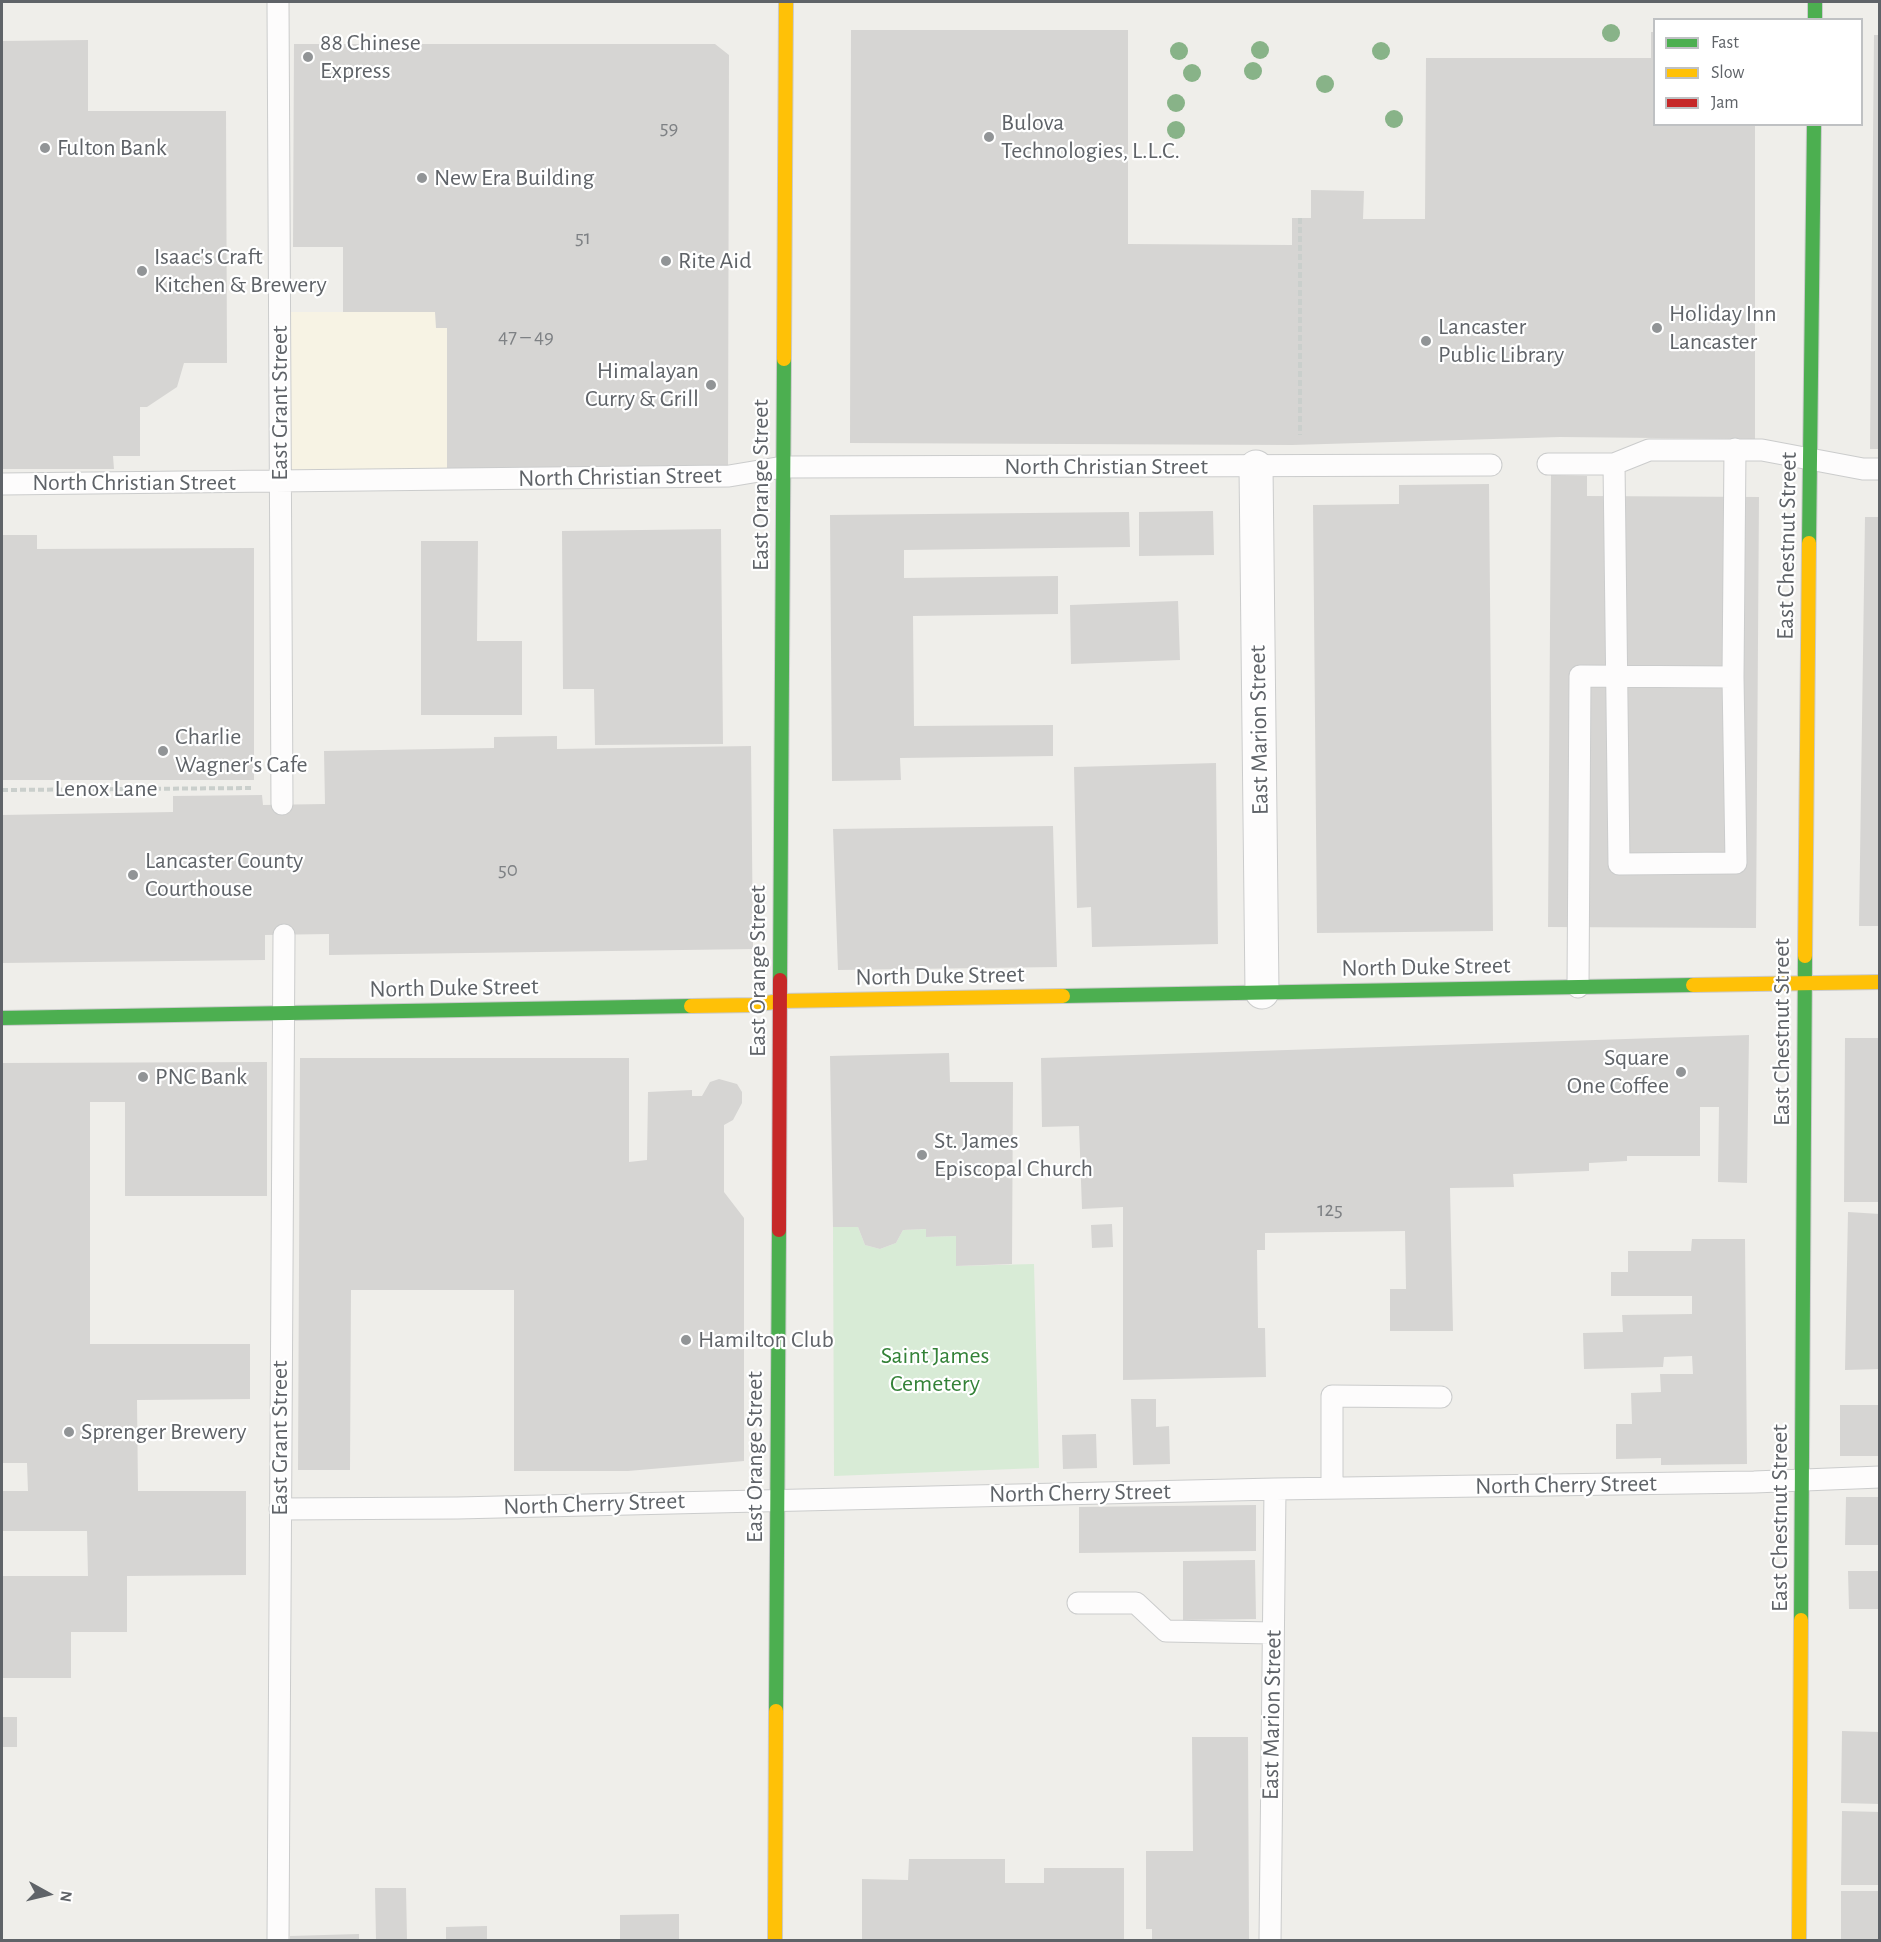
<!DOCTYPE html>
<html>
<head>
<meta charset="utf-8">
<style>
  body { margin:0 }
  #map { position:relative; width:1881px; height:1942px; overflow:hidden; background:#efeeea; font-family:"Alegreya Sans",sans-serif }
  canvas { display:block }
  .frame { position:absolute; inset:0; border:3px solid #5f6368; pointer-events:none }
  .legend { position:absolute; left:1653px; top:18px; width:210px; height:108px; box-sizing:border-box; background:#fff; border:2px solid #bfc1c3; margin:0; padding:8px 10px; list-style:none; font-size:18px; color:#5f6368 }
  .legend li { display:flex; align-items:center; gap:12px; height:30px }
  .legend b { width:30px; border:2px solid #bfc1c3 }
  .north { position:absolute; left:18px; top:1864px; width:60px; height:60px; -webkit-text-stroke:4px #fff; paint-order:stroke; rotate:98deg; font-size:16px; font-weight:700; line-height:24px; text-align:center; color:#5f6368 }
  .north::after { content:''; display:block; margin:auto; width:21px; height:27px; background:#5f6368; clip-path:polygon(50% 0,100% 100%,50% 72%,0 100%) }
</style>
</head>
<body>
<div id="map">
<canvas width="1881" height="1942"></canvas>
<div class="frame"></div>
<ul class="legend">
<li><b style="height:8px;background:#4caf50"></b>Fast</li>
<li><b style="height:8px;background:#ffc107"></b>Slow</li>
<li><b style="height:8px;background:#c62828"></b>Jam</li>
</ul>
<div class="north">N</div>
</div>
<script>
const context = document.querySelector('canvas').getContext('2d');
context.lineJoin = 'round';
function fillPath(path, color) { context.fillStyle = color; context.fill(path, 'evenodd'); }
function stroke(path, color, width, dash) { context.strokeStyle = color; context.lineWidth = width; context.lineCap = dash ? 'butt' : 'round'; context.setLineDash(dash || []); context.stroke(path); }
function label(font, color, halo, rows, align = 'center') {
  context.font = font + ' "Alegreya Sans",sans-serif'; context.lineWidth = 4.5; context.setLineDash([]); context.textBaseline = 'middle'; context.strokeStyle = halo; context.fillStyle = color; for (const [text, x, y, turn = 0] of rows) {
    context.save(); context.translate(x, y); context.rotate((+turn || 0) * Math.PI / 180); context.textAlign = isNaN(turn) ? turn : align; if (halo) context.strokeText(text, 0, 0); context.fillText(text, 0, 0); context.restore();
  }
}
const commercial = new Path2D(`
  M393 44H608L607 472 281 471 282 312H392Z`);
const green = new Path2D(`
  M833 1227H858L865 1245 880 1249 896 1243 903 1230 926 1229V1237L956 1236V1266L1034 1264 1039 1468 834 1476Z`);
const building = new Path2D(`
  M851 30H1128V244L1292 245V218H1311V190L1364 191 1363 219H1425L1426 58H1651V32H1654V124H1755V439L1560 437 1292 445 850 443Z
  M1874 35H1880V449H1870Z
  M88 40V111H226L227 363H184L177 387 147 407H140V456H113L114 469H2V41Z
  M294 44H715L729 55 728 472H447V328H436L435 312H343V247H293Z
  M1551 475 1587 476V496L1759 497 1756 928 1548 927Z
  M1489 484 1493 931 1317 933 1313 505 1399 504V485Z
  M1213 511 1214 555 1139 556V512Z
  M1129 512 1130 547 904 550V578L1058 576V614L913 616 914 726 1053 725V756L900 758 901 780 832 781 830 515Z
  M1865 517H1880V926H1859Z
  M721 529 723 744 595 745 594 689H563L562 531Z
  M2 535H37V549L254 548V780H2Z
  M421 541H478L477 641H522V715H421Z
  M1178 601 1180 660 1071 664 1070 605Z
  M557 736V749L751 746 753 949 329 955V934L265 935V960L2 963V815L173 812V796L262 795 263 805 325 804 324 751 494 748V737Z
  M1216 763 1218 944 1092 947 1091 907 1077 908 1074 767Z
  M1053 826 1057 967 838 970 833 829Z
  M1749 1035 1747 1183 1718 1182 1719 1107H1700V1156H1627V1161L1589 1163V1171L1513 1174 1514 1187 1450 1188 1453 1331H1390V1289H1406L1405 1231 1265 1233V1250H1257L1258 1328H1265L1266 1377 1123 1380V1207L1082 1209 1079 1126 1042 1127 1041 1058Z
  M1845 1038H1880V1202H1844Z
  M949 1053 950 1082H1013L1012 1264 956 1266V1236L926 1237V1229L903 1230 896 1243 880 1249 865 1245 858 1227H833L830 1056Z
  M300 1058H629V1162L647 1160 648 1092 692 1090V1096H702L710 1082 719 1079 737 1084 742 1092V1103L733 1120 724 1125V1192L744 1218V1461L628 1471H514V1290H351L350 1470H298Z
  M267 1062V1196H125V1102H90V1344H250V1399L137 1400 138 1491H246V1575L127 1576V1632H71V1678H2V1576H88L87 1531H2V1491H28L27 1463H2V1063Z
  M1848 1212 1880 1214V1369L1845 1370Z
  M1112 1224 1113 1247 1092 1248 1091 1225Z
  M1692 1239H1745L1747 1464 1661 1465V1458L1616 1459V1424H1632L1631 1393 1661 1392 1660 1374H1693L1692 1356 1664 1357 1663 1367 1584 1369 1583 1333 1623 1332 1622 1315 1692 1314V1296H1611V1272H1628V1251H1691Z
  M1131 1399H1156V1427L1169 1426 1170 1464 1133 1465Z
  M1840 1405H1880V1456H1840Z
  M1096 1434 1097 1468 1063 1469 1062 1435Z
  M1846 1497H1880V1545H1845Z
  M1256 1505V1551L1079 1553V1507Z
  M1255 1560 1256 1619 1183 1620V1561Z
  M1848 1571H1880V1609H1849Z
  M2 1717H17V1747H2Z
  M1842 1731 1880 1732V1804L1841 1803Z
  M1192 1737H1248L1249 1940H1152V1929H1146V1851H1193Z
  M1842 1811 1880 1812V1885H1841Z
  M909 1859H1005V1883H1044V1868H1124V1940H862V1879L908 1880Z
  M375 1888H406L407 1940H376Z
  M1841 1891H1880V1940H1841Z
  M679 1914V1940H620V1915Z
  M487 1926V1940H446V1927Z
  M359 1934V1940H290V1936Z`);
const path = new Path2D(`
  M1300 218V435
  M2 790 253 788`);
const lane = new Path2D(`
  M278 2 282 804
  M1548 464H1614L1649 450H1762L1863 469H1880
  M1614 464 1619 864 1736 863 1733 677
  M2 484 729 476 783 467 1491 465
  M1578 987 1580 676 1733 677 1735 449
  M1332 1488V1396L1441 1397
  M280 1509 457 1508 1275 1489 1754 1482 1880 1477
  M1078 1603H1136L1166 1631 1273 1633
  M278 1940 284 935
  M1270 1940 1275 1489`);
const street = new Path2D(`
  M1256 467 1262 992`);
const fast = new Path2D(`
  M1815 2V20
  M1809 543 1814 124
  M780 980 784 359
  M1063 996 1693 985
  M2 1018 691 1006
  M1801 1620 1805 956
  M776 1711 779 1230`);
const slow = new Path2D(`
  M784 359 786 2
  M1805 956 1809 543
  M1693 985 1880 982
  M691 1006 753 1005 780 1001 1063 996
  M775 1940 776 1711
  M1799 1940 1801 1620`);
const jam = new Path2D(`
  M779 1230 780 980`);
const trees = [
  [1611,33],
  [1260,50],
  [1179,51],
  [1381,51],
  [1253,71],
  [1192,73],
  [1325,84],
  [1176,103],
  [1394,119],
  [1176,130]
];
const markers = [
  [308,57,6,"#919496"],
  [989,137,6,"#919496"],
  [45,148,6,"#919496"],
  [422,178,6,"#919496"],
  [666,261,6,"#919496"],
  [142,271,6,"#919496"],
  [1657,328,6,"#919496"],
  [1426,341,6,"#919496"],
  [711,385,6,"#919496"],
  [163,751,6,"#919496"],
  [133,875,6,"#919496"],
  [1681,1072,6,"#919496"],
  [143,1077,6,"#919496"],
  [922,1155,6,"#919496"],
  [686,1340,6,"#919496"],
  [69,1432,6,"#919496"]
];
const numberNames = [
  ["59",669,128],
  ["51",583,238],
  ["47 – 49",526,337],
  ["50",508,870],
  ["125",1330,1210]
];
const poiNames = [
  ["88 Chinese",320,43],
  ["Express",320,71],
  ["Bulova",1001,123],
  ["Technologies, L.L.C.",1001,151],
  ["Fulton Bank",57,148],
  ["New Era Building",434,178],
  ["Isaac's Craft",154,257],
  ["Kitchen & Brewery",154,285],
  ["Rite Aid",678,261],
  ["Holiday Inn",1669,314],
  ["Lancaster",1669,342],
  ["Lancaster",1438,327],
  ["Public Library",1438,355],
  ["Himalayan",699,371,"right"],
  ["Curry & Grill",699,399,"right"],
  ["Charlie",175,737],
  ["Wagner's Cafe",175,765],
  ["Lancaster County",145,861],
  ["Courthouse",145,889],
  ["Square",1669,1058,"right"],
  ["One Coffee",1669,1086,"right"],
  ["PNC Bank",155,1077],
  ["St. James",934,1141],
  ["Episcopal Church",934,1169],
  ["Hamilton Club",698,1340],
  ["Sprenger Brewery",81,1432]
];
const streetNames = [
  ["East Grant Street",280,403,-90],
  ["North Christian Street",1106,467],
  ["North Christian Street",620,477,-1],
  ["North Christian Street",134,483],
  ["East Orange Street",761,485,-90],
  ["East Chestnut Street",1787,546,-89],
  ["East Marion Street",1259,730,-91],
  ["Lenox Lane",106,789],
  ["North Duke Street",1426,967,-1],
  ["East Orange Street",758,971,-90],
  ["North Duke Street",940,976,-1],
  ["North Duke Street",454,988,-1],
  ["East Chestnut Street",1782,1032,-90],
  ["East Grant Street",280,1438,-90],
  ["East Orange Street",755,1457,-90],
  ["North Cherry Street",1566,1485,-1],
  ["North Cherry Street",1080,1493,-1],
  ["North Cherry Street",594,1504,-2],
  ["East Chestnut Street",1780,1518,-90],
  ["East Marion Street",1272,1715,-89]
];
const parkNames = [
  ["Saint James",935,1356],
  ["Cemetery",935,1384]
];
fillPath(commercial, '#f7f3e4');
fillPath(green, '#d8ebd6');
fillPath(building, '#d6d5d3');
stroke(lane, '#cbcccc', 23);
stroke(street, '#cbcccc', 35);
stroke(fast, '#cacacb', 16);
stroke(slow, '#cacacb', 16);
stroke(jam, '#cacacb', 16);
stroke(path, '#cacfcc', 4, [6, 3]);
stroke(lane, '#fdfcfc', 21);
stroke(street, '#fdfcfc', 33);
stroke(fast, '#4caf50', 14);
stroke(slow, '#ffc107', 14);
stroke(jam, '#c62828', 14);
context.fillStyle = '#88b388';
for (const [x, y] of trees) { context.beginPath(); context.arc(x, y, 9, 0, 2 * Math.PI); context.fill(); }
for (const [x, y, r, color] of markers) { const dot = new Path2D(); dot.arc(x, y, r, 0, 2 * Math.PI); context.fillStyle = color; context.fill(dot); stroke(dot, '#fff', 2); }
label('21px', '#7e8184', null, numberNames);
label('24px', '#5f6368', '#fff', poiNames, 'left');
label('24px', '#5f6368', '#fff', streetNames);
label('24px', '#348238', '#fff', parkNames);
</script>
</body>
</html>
